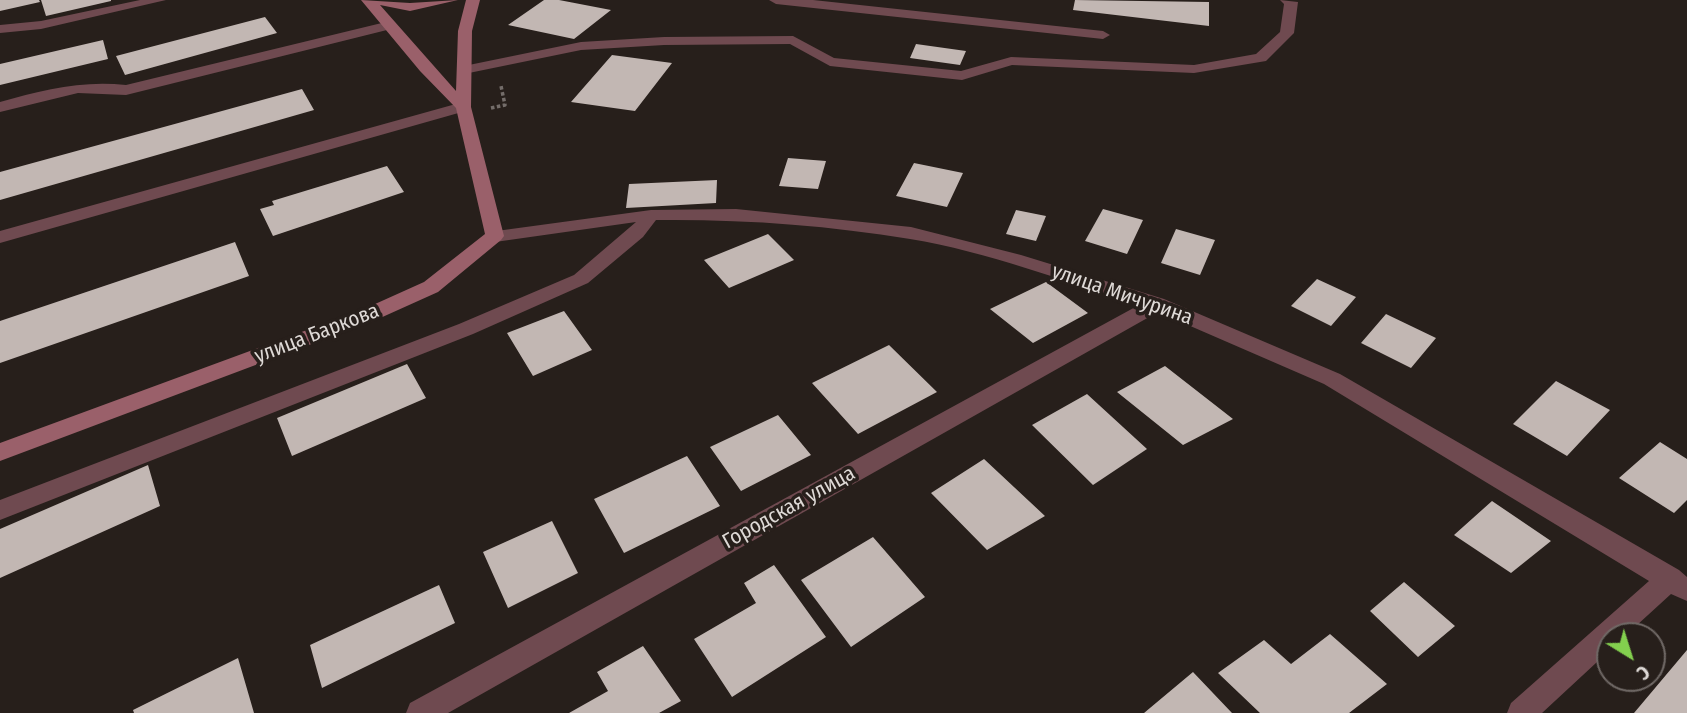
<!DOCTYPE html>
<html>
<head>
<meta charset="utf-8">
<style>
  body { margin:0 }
  #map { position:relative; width:1687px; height:713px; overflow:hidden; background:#271f1b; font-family:"Fira Sans Condensed",sans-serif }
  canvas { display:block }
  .north { position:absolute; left:1596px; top:622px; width:70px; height:70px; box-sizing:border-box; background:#271f1b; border:2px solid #706966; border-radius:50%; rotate:142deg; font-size:19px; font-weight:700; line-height:28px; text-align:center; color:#ded9d6 }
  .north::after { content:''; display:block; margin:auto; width:24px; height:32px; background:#83d04e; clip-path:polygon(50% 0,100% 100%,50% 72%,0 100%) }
</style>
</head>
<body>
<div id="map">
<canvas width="1687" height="713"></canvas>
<div class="north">С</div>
</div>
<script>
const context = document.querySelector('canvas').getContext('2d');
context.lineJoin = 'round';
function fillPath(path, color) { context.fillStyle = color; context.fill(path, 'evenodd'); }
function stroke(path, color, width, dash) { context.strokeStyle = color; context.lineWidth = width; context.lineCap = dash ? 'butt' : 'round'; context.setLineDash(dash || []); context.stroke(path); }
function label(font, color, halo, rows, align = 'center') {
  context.font = font + ' "Fira Sans Condensed",sans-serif'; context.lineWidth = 7; context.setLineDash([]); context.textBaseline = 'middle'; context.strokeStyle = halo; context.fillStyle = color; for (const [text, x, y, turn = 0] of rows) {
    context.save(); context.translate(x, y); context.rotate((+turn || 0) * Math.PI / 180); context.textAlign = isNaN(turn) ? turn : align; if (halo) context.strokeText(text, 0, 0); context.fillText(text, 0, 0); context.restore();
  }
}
const building = new Path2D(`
  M0 0H39L40 2 0 11Z
  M41 0H111V1L46 16Z
  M544 0H559L611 10 574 39 508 25Z
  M1075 0 1209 2V26L1073 10Z
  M265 17 277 33 125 75 116 56Z
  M103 40 108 59 0 85V64Z
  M916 44 966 51 960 65 910 58Z
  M612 55 672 63 635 111 571 102Z
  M302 89 314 110 0 200V172Z
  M788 158 826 161 818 189 779 186Z
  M914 163 963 173 947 207 896 196Z
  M387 166 404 192 273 236 260 209 274 205 272 201Z
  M717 180 716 203 626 208 629 184Z
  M1103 209 1143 220 1127 254 1085 241Z
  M1016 210 1046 216 1036 241 1006 234Z
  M1176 229 1215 240 1200 275 1161 263Z
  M768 234 794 260 729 288 704 260Z
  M235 242 249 276 0 363V321Z
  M1317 279 1356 297 1331 326 1291 306Z
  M1046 282 1088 313 1033 343 990 309Z
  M564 311 592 350 533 376 507 333Z
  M1386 314 1436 338 1411 368 1361 343Z
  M889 345 937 392 858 434 812 383Z
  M407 364 426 398 292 456 277 418Z
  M1165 366 1233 419 1183 445 1117 392Z
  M1556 381 1610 410 1567 456 1513 424Z
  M1087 394 1147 449 1093 485 1032 425Z
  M778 415 811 455 741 491 710 447Z
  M1660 442 1687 459V500L1674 513 1619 478Z
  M687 456 720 506 624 553 594 499Z
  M984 459 1045 516 987 550 931 493Z
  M148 465 160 506 0 578V529Z
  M1492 501 1551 541 1511 573 1454 535Z
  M552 521 578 573 508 608 483 552Z
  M873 537 925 597 851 647 801 580Z
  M774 565 826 637 732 697 694 639 756 603 744 583Z
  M1404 582 1455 626 1418 657 1370 611Z
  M439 585 455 623 322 688 310 645Z
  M1330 634 1387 684 1349 713H1260L1218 673 1264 640 1291 664Z
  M643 646 681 701 659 713H569L608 691 597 672Z
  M1687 650V713H1634Z
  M238 658 254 713H134L133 710Z
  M1193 672 1232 713H1144Z`);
const path = new Path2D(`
  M491 108 505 105 501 86`);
const lane = new Path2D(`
  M140 0H166L41 29 0 33V25L41 21Z
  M769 0H813L1103 31 1110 35 1103 39 776 4Z
  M1280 0 1298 2 1294 33 1266 61 1194 73 1012 65 962 80 830 66 790 44 664 45 581 50 464 74 457 70 464 66 581 42 664 37 793 36 834 58 961 71 1011 57 1194 65 1256 54 1280 32 1284 4Z
  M390 21 397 25 395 28 126 95 78 93 0 112V102C42 90 82 80 126 85Z
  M463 102 469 104V110L0 243V231Z`);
const street = new Path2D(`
  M736 209 911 227 1021 255 1164 299 1340 374 1679 570 1687 577V601L1671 594 1625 636H1610V650L1542 713H1507L1511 703 1649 581 1324 384 1158 312 448 713H406L410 703 1139 305C1064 281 988 252 910 239 826 225 741 219 656 220L643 237 588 283 473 334 0 520V500L459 324 574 275 636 222 495 242 489 240 486 236 489 232 651 210Z`);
const secondary = new Path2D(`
  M361 0 410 3 458 0 410 11 380 5 456 91 458 31 466 0H480L472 31 471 107 504 236 501 240 438 292 378 319 0 461V443L364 309 424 282 485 234 456 108 420 71Z`);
const streetNames = [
  ["улица Мичурина",1122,295,19],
  ["улица Баркова",317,334,-21],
  ["Городская улица",789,508,-29]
];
fillPath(building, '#c2b7b3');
stroke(path, '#746d6a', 3.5, [3.5, 2.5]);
fillPath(lane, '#6f4a50');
fillPath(street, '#6f4a50');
fillPath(secondary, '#9a606a');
label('21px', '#ded9d6', '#271f1b', streetNames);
</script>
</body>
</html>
